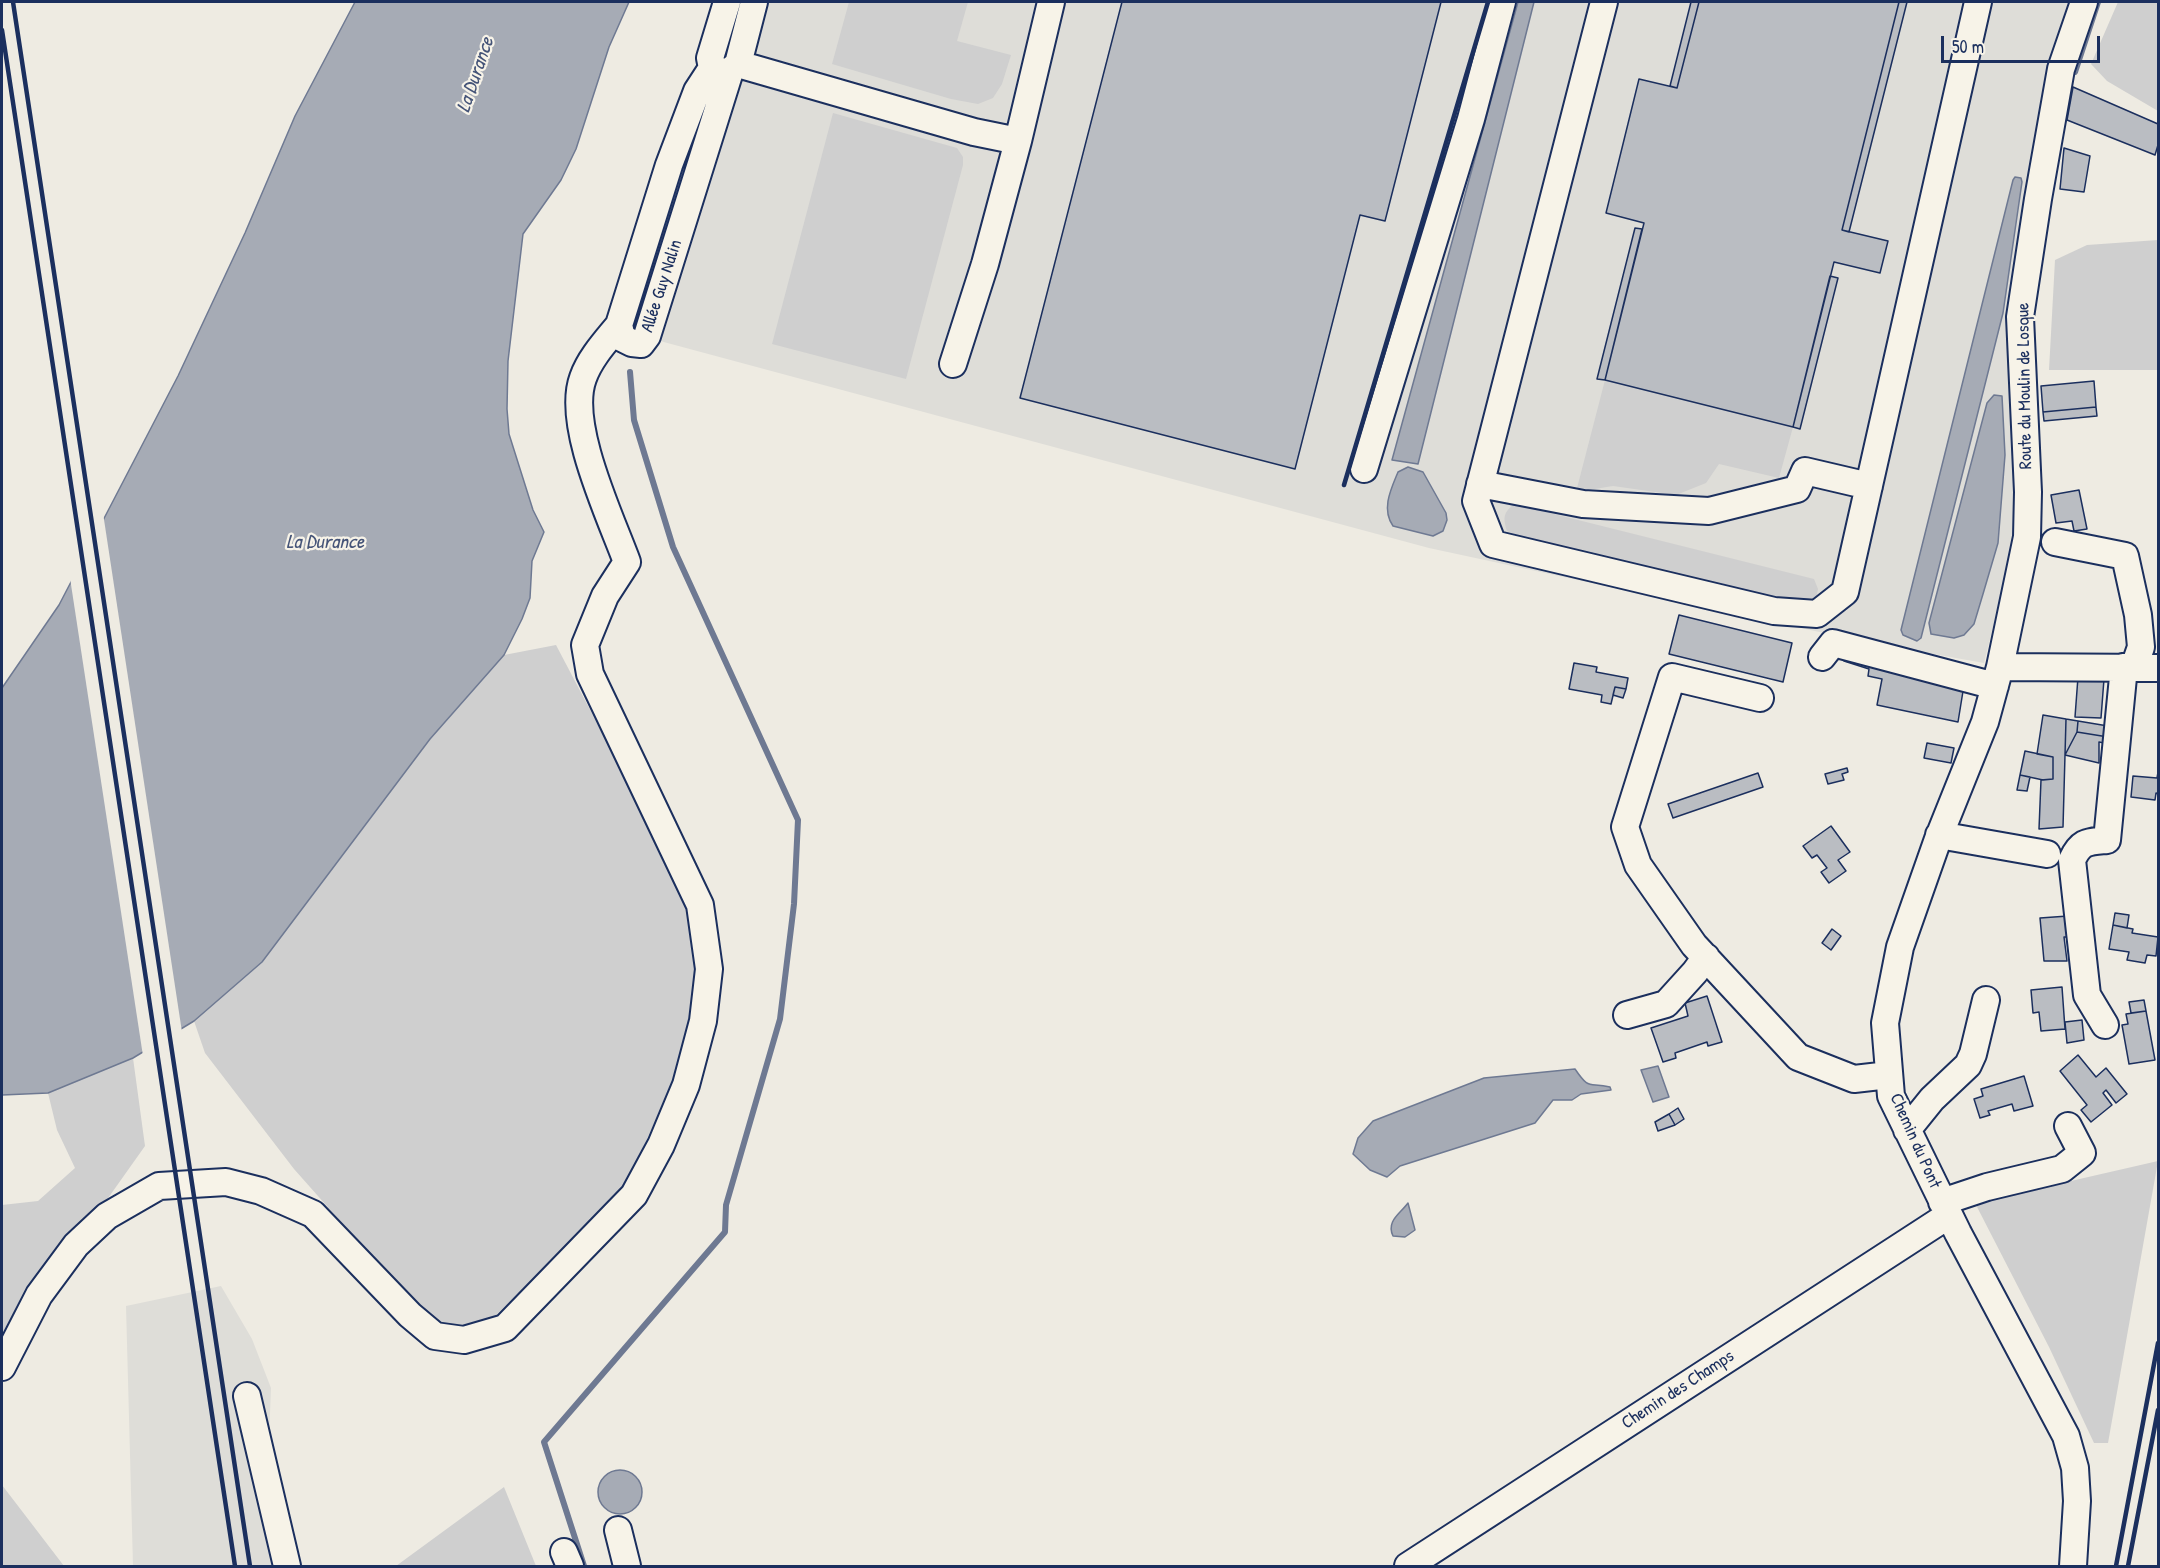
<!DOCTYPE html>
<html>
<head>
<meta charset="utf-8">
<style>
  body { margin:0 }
  #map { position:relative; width:2160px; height:1568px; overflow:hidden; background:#eeebe2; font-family:"Patrick Hand",sans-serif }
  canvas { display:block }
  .frame { position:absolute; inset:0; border:3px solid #1b2f5e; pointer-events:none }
  .scale { position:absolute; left:1941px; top:36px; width:159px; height:27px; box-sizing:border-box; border:3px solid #1b2f5e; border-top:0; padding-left:8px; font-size:18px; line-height:21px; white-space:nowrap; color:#1b2f5e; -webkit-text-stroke:4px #f7f3e8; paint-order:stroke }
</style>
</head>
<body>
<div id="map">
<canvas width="2160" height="1568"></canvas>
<div class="frame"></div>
<div class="scale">50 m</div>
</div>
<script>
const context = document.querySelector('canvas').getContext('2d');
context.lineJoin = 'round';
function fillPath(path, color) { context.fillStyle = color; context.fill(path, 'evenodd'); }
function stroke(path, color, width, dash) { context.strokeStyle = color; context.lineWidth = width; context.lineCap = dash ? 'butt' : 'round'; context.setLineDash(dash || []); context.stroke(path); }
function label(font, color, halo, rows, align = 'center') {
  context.font = font + ' "Patrick Hand",sans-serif'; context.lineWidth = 4.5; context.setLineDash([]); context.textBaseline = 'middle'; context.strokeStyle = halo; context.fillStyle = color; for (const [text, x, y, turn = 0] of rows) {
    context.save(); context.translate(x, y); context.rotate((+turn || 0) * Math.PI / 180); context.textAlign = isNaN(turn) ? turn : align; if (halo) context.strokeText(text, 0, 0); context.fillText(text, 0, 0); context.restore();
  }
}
const built = new Path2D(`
  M761 2H2070L2055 56 2021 241 2018 527 1984 663 1866 642 1429 548 660 341Z
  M221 1286 252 1339 271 1388 269 1439 295 1566H133L126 1306Z`);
const green = new Path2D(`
  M849 2H968L957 41 1011 55 1002 84 993 98 978 104 951 99 832 64Z
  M2118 2H2158V111L2107 81 2091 64Z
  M833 113 957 148 963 157V165L906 379 772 344Z
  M2158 240V370H2049L2055 260 2087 245Z
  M1605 380 1793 427 1779 478 1719 464 1706 483 1676 495 1613 486 1576 492Z
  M1514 504 1814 579 1818 589 1816 599 1808 604 1796 605 1517 535 1507 531C1503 518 1503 513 1514 504Z
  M556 645 680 881 701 964 677 1075 620 1196 494 1317 451 1330 420 1311 294 1169 205 1053 194 1021 262 962 430 739 504 655Z
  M133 1058 145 1146 106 1201 77 1231 2 1343V1205L38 1201 75 1168 57 1130 48 1093Z
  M2158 1161 2108 1443H2094L2049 1347 1975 1203Z
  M2 1485 64 1566H2Z
  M504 1487 536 1566H396Z`);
const water = new Path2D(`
  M355 2H629L609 47 576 149 561 180 523 234 508 361 507 409 509 434 533 510 544 532 532 561 530 598 522 619 504 655 430 739 262 962 194 1021 133 1058 48 1093 2 1095V688L59 605 178 376 245 233 295 116Z
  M1518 2H1534L1418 464 1392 460Z
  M2015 177 2021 178 2022 182 2003 313 1921 638 1917 641 1903 635 1901 630 2013 180Z
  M1994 395 2002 396 2005 455 1998 543 1983 594 1974 624 1964 635 1954 638 1931 634 1929 623 1987 403Z
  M1408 467 1423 472 1446 513 1447 520 1443 531 1433 536 1393 526C1381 509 1391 489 1398 472Z
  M1658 1066 1669 1097 1653 1102 1641 1070Z
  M1575 1069C1590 1091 1588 1082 1610 1087L1611 1090 1581 1094 1572 1100H1553L1535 1123 1400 1166 1387 1177 1370 1170 1353 1154 1358 1138 1373 1121 1484 1078Z
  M1408 1203 1415 1230 1405 1237 1393 1236C1386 1221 1400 1214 1408 1203Z
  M598 1492a22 22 0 1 1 44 0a22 22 0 1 1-44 0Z`);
const pier = new Path2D(`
  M103 513 182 1032 143 1056 70 578Z`);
const stream = new Path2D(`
  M2075 72 2098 2
  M584 1566 544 1442 725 1232 726 1205 780 1019 794 904 798 820 673 547 634 420 630 372`);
const building = new Path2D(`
  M1122 2H1441L1385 221 1360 215 1295 469 1020 398Z
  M1691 2H1699L1677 88 1670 86Z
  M1699 2H1899L1842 230 1888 241 1880 273 1834 262 1793 427 1605 380 1644 223 1606 213 1639 79 1677 88Z
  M1899 2H1907L1849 232 1842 230Z
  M2073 87 2158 124V145L2155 155 2067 120Z
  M2064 148 2090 156 2084 192 2060 189Z
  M1635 228 1642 229 1605 380 1597 379Z
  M1830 276 1838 278 1800 429 1793 427Z
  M2094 381 2096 407 2043 412 2041 386Z
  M2096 407 2097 416 2044 421 2043 412Z
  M2079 490 2087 529 2074 531 2072 521 2056 523 2051 495Z
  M1679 615 1792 643 1783 682 1669 654Z
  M1848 649 1964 685 1958 722 1877 705 1882 679 1868 676 1869 669 1844 661Z
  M1574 663 1597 667 1596 672 1628 678 1626 689 1615 687 1611 704 1601 702 1602 695 1569 689Z
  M2078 677 2104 679 2101 718 2075 717Z
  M1615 687 1626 689 1623 698 1613 695Z
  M2043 715 2066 719 2063 827 2039 829 2041 780 2053 779V757L2037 754Z
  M2066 719 2078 721 2077 732 2065 755Z
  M2078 721 2108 726V737L2077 732Z
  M2077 732 2108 737 2109 744 2099 742V763L2065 755Z
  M1927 743 1954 748 1951 763 1924 758Z
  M2025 751 2053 757V779L2043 780 2020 775Z
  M1847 768 1848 772 1842 774 1844 780 1828 784 1825 774Z
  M2158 772V794L2156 793 2155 800 2131 797 2133 776 2157 778Z
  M1758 773 1763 787 1673 818 1668 804Z
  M2020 775 2030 777 2027 791 2017 790Z
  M1831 826 1850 852 1838 860 1846 871 1829 883 1821 872 1827 868 1817 855 1812 858 1803 846Z
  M2115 913 2129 915 2127 928 2113 925Z
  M2068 916 2071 937H2064L2067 961H2044L2040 918Z
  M2113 925 2133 929 2132 933 2158 937 2156 956 2147 955 2145 963 2127 960 2129 952 2109 949Z
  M1832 929 1841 936 1831 950 1822 943Z
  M2062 987 2065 1029 2041 1031 2039 1012 2033 1013 2031 990Z
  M1707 996 1722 1042 1708 1046 1707 1042 1675 1053 1676 1058 1663 1062 1651 1028 1688 1016 1685 1003Z
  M2144 1000 2146 1011 2131 1013 2129 1002Z
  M2146 1011 2155 1060 2129 1064 2122 1025 2128 1024 2126 1014Z
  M2082 1020 2084 1040 2067 1043 2065 1022Z
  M2078 1055 2096 1077 2106 1068 2127 1094 2116 1103 2106 1090 2103 1093 2112 1105 2091 1122 2081 1110 2087 1105 2060 1071Z
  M2024 1076 2033 1106 2014 1111 2012 1104 1988 1111 1990 1115 1980 1118 1974 1099 1983 1096 1981 1089Z
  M1678 1108 1684 1119 1675 1125 1669 1114Z
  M1669 1114 1675 1125 1658 1131 1655 1122Z`);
const minor = new Path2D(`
  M727 2 710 58 712 68 720 72 730 71 738 64 754 2
  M1604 2 1476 501 1493 544 1774 611 1817 614 1845 592 1978 2
  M738 64 974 132 1018 141 1051 2
  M712 68 697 91 669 165 619 325 622 338 632 343 641 344 647 336 730 71
  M953 364 985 264 1018 141
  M1364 469 1471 119 1502 2
  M1480 484 1583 504 1709 511 1797 489 1805 471 1869 486
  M2055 542 2125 556 2138 615 2141 647 2134 667
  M1822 657 1833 643 1995 686
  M2000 667 2158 668
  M1760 698 1672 677 1625 827 1638 865 1694 945 1798 1057 1854 1079 1889 1075
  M1939 835 2047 854
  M1627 1015 1666 1004 1695 972 1706 957
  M2105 1025 2087 995 2072 860C2081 841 2087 842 2107 840L2124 667
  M1907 1130 1932 1099 1968 1065 1973 1054 1986 1000
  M1942 1202 1987 1187 2062 1169 2082 1153 2068 1126
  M2 1367 39 1295 76 1245 107 1216 159 1186 226 1182 261 1191 313 1214 410 1315 435 1336 464 1340 505 1328 634 1195 661 1145 686 1085 703 1021 709 969 700 905 590 674 585 645 605 596 627 562C610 516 566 424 583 378 590 358 606 341 619 325
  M247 1396 287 1566
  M618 1530 627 1566
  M564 1552 570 1566
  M1408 1566 1949 1215
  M2073 1566 2077 1501 2075 1468 2066 1436 1958 1233 1891 1096 1885 1023 1900 947 1938 839 1985 722 2000 667 2027 537 2028 492 2020 317 2038 199 2061 69 2084 2`);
const rail = new Path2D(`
  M13 2 250 1566
  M2 30 235 1566
  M1344 485 1488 2
  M2116 1566 2158 1343
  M2128 1566 2158 1410`);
const streetNames = [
  ["Allée Guy Nalin",662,286,-72],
  ["Route du Moulin de Losque",2025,386,-91],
  ["Chemin du Pont",1915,1141,66],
  ["Chemin des Champs",1678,1390,-33]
];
const waterNames = [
  ["La Durance",476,75,-71],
  ["La Durance",325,543]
];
fillPath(built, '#deddd8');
fillPath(green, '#cfcfcf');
fillPath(water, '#a6abb5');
stroke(water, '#6e7992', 1.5);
fillPath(pier, '#eeebe2');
stroke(stream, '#6e7992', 6);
fillPath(building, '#babdc2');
stroke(building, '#1b2f5e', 1.5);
stroke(minor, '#1b2f5e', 30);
stroke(minor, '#f7f3e8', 26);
stroke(rail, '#1b2f5e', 4.5);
label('18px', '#1b2f5e', '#f7f3e8', streetNames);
label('italic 20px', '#455478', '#f7f3e8', waterNames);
</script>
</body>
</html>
